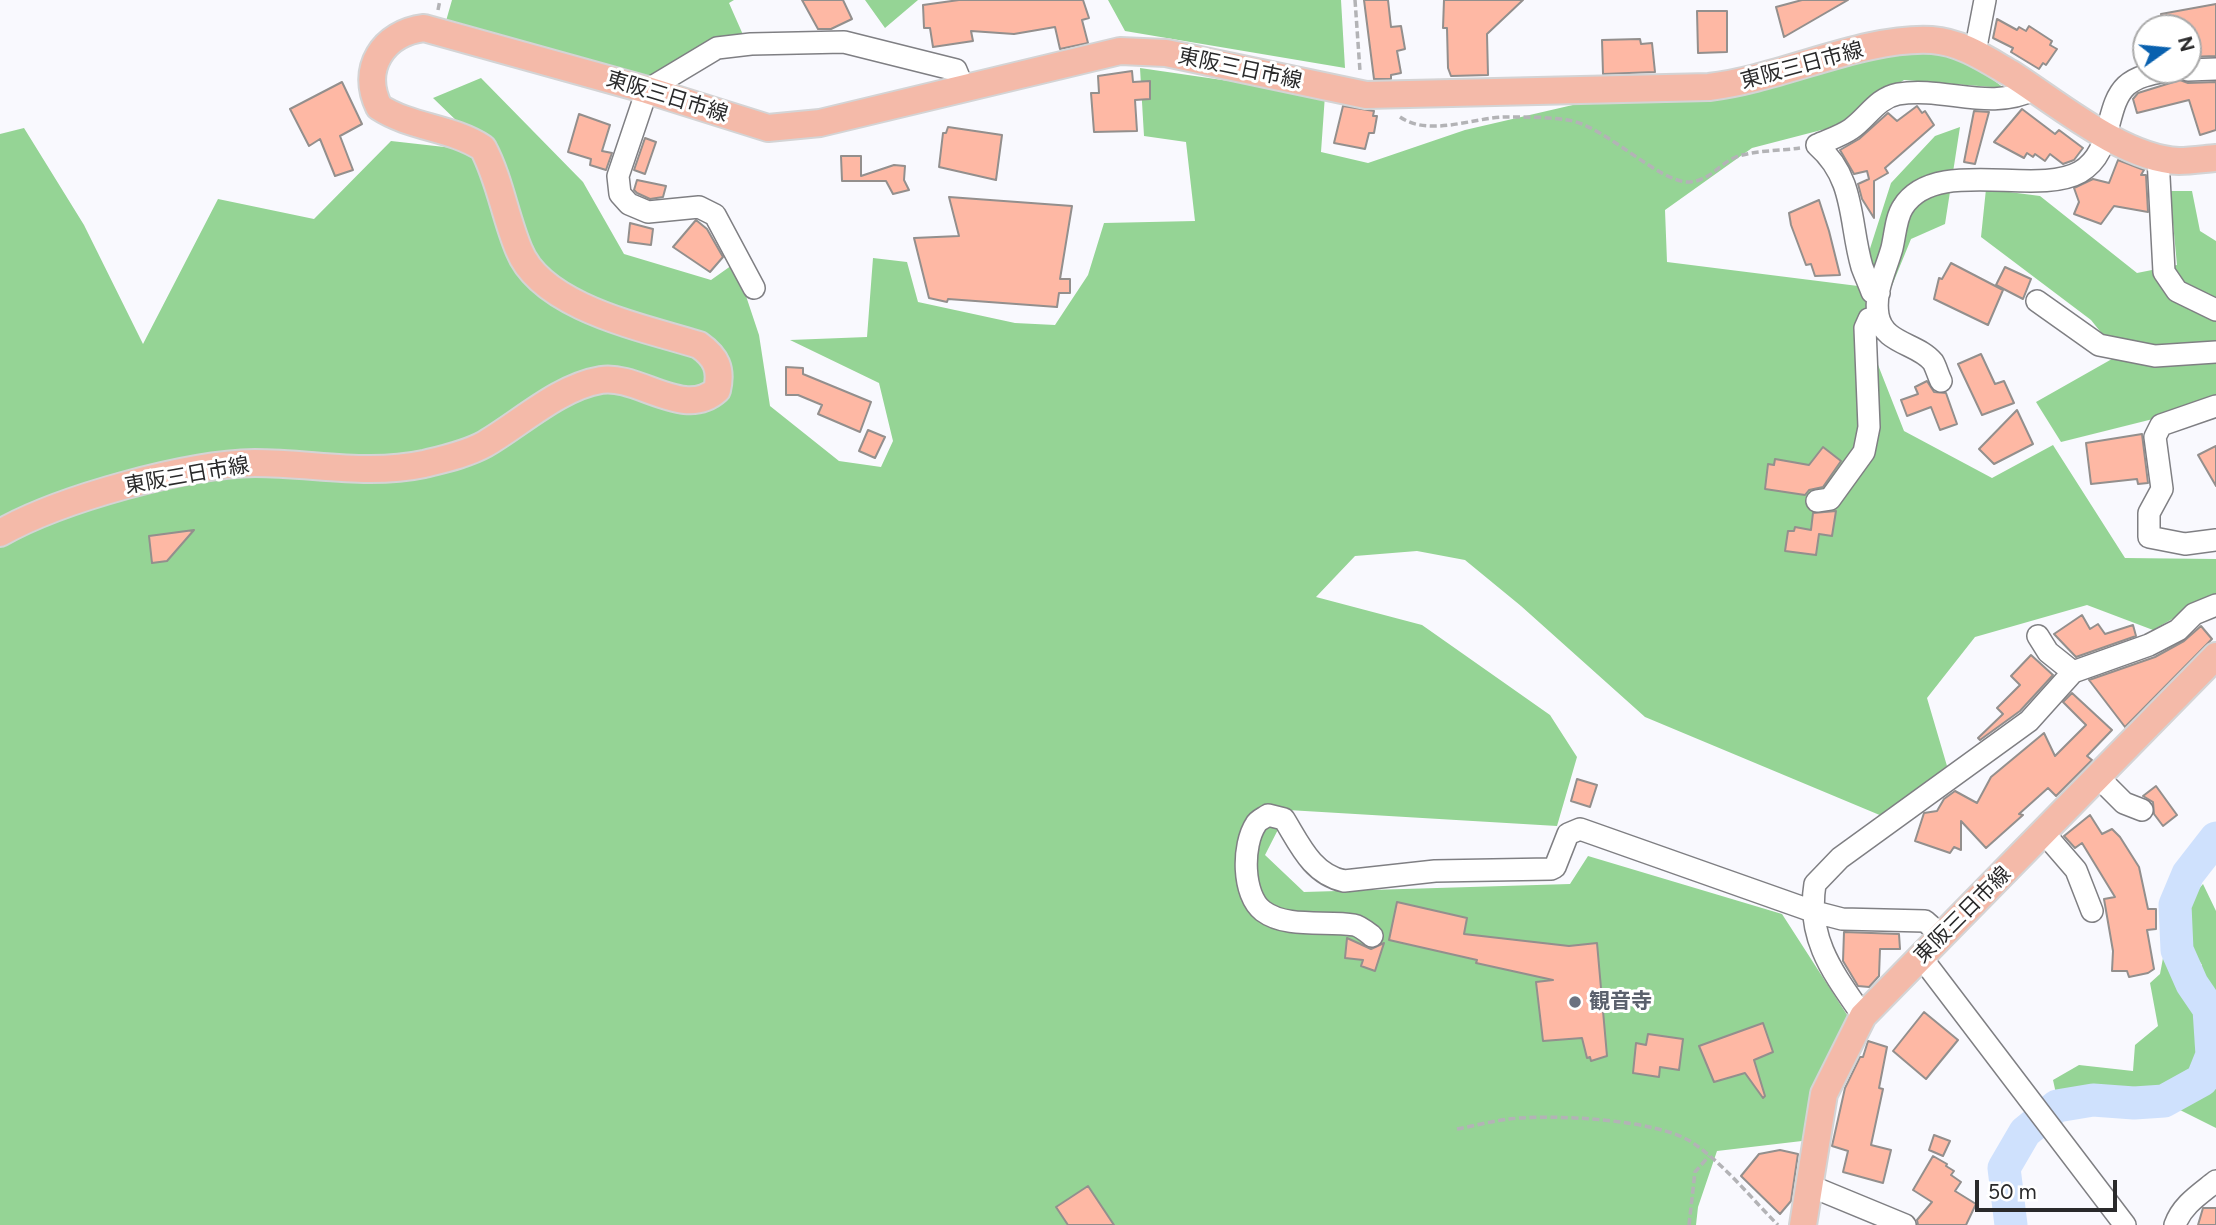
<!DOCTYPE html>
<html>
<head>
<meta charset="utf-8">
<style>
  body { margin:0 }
  #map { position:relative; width:2216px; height:1225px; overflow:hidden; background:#f9f9fe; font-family:Figtree,sans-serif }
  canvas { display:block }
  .north { position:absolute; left:2132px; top:14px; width:70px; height:70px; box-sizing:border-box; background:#fff; border:2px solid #aaa; border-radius:50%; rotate:75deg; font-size:19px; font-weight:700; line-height:28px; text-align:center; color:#2a2a2b }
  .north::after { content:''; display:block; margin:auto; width:24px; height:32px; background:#0961af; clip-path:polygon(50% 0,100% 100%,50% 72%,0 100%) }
  .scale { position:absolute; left:1975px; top:1180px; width:142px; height:32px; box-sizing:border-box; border:4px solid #2a2a2b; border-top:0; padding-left:9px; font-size:21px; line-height:24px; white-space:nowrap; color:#2a2a2b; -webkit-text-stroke:5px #fff; paint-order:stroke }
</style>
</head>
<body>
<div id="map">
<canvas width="2216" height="1225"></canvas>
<div class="north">N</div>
<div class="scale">50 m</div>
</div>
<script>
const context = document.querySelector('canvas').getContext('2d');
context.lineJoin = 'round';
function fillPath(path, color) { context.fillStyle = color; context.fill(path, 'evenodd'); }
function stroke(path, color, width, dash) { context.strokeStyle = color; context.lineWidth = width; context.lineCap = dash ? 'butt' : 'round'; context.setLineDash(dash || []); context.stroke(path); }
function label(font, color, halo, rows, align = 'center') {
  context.font = font + ' Figtree,"Noto Sans JP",sans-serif'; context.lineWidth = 6; context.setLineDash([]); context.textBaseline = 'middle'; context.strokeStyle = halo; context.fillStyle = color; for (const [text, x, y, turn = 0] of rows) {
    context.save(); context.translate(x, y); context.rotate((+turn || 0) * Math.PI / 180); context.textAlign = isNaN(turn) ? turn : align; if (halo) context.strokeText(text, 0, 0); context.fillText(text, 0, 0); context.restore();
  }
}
const forest = new Path2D(`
  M452 0H734L729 3 744 37 707 41 645 79 446 21Z
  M865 0H918L885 28Z
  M1108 0H1341L1345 68 1125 31Z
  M1915 49 1968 61 2004 88 1904 80 1833 127 1752 148 1665 210 1667 262 1858 286 1891 183 1935 136 1960 127 1945 224 1911 239 1869 342 1904 431 1992 478 2053 445 2125 558 2216 559V594L2153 630 2087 605 1975 637 1927 698 1947 766 1882 816 1645 717 1521 606 1465 560 1417 551 1355 556 1316 597 1422 625 1550 715 1577 757 1557 826 1288 810 1265 855 1304 892 1570 884 1588 856 1782 914 1851 1021 1802 1141 1717 1151 1698 1207 1696 1225H0V134L24 128 84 225 143 344 218 199 314 219 391 141 489 152 433 98 481 78 583 182 624 254 711 280 735 263 759 335 770 406 839 461 881 467 893 441 879 383 790 340 867 337 873 258 907 262 918 302 1015 323 1055 325 1088 275 1104 223 1195 221 1186 142 1144 136 1140 68 1325 95 1321 152 1368 163 1465 130 1590 101Z
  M1986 189 2040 196 2137 273 2177 265 2170 191H2192L2200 231 2216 241V399L2173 414 2061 442 2036 402 2119 355 2091 320 1981 237Z
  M2203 884 2216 911V1128L2140 1090 2057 1098 2053 1080 2079 1065 2133 1071 2135 1045 2158 1026 2150 983 2160 974 2163 958 2184 984 2202 965 2183 937 2181 909Z`);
const river = new Path2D(`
  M2011 1225 2004 1168 2025 1132 2057 1106 2093 1100 2134 1103 2164 1101 2202 1080 2212 1055 2209 1009 2192 984 2177 950 2175 905 2188 874 2216 838`);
const building = new Path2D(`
  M802 0H843L852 19 831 29H818Z
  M959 0H1083L1089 18 1082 20 1088 43 1060 49 1055 27 1014 34 971 31 973 41 933 47 930 28H924L923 5Z
  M1364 0H1388L1391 27 1401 26 1405 49 1397 51 1401 73 1391 75V79H1374Z
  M1444 0H1523L1487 34 1488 75 1451 76 1448 68 1447 28H1443Z
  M1802 0H1848L1784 37 1776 7Z
  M2216 4V56L2188 57V28L2180 25 2163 28 2161 14Z
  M1697 11H1727V52L1698 53Z
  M1997 19 2017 30 2019 27 2026 31 2029 26 2052 41 2050 45 2057 49 2046 65 2043 63 2039 69 2011 52 2013 48 1993 38Z
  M1640 39 1641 44 1652 43 1655 72 1603 74 1602 40Z
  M1132 71 1133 82 1150 81V99L1135 100 1137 131 1094 132 1091 93H1099L1098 76Z
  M2180 80 2188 83 2216 82V130L2200 135 2189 100 2137 113 2133 99 2138 93Z
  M342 82 362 124 340 136 353 170 335 176 320 139 309 146 290 109Z
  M1343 106 1374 111 1373 116H1377L1374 133H1369L1365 149 1334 143Z
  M1917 106 1922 113 1925 111 1934 125 1885 168 1888 173 1874 181V218L1862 199 1858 184 1869 179 1867 171 1854 174 1840 150 1859 139 1888 113 1897 121Z
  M2022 109 2055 134 2059 130 2083 148 2074 160 2063 164 2050 154 2045 161 2035 154 2033 157 2027 153 2024 158 1994 142Z
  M1974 111 1989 112 1975 164 1964 162Z
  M579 114 610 125 602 151 612 153 606 170 590 165 591 159 568 152Z
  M948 127 1002 135 996 180 939 167 943 133H946Z
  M645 138 656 142 645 174 634 170Z
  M841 156H861V176L894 165 905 166 904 180 909 190 893 194 886 181H842Z
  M2118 160 2144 170 2141 175H2146L2148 212 2114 206 2101 224 2074 214 2079 202 2074 188 2093 179 2109 183Z
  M637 180 666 186 663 197 650 199 637 193 634 190Z
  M949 197 1072 206 1060 279H1070V293H1059L1057 307 948 299 947 302 929 298 914 238 959 236Z
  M1819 200 1829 231 1840 275 1815 276 1811 264 1806 265 1791 225 1789 213Z
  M696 220 707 229 723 257 710 272 673 247Z
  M630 223 653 229 651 245 628 242Z
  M1951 263 2003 290 1988 325 1934 299 1939 278 1942 279Z
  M2005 267 2031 279 2023 299 1996 285Z
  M1981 354 1995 384 2004 381 2014 403 1982 415 1958 364Z
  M786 367 803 368V374L871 402 860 432 818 414 822 405 798 395H786Z
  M1927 381 1934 392 1946 393 1957 424 1940 430 1931 407 1907 416 1901 400 1918 394 1915 387Z
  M2017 410 2033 444 1994 464 1979 449Z
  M868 430 885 437 875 458 859 451Z
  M2142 434 2148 483 2138 484 2137 479 2091 484 2086 443Z
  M2216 446V486L2198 455Z
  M1823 447 1841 461 1823 487 1809 490 1805 495 1765 489 1768 464 1774 465 1775 459 1809 465Z
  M1836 511 1832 536 1819 534 1816 555 1785 551 1788 531H1794L1795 527 1811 530 1813 513Z
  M194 530 167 561 152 563 149 536Z
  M2082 615 2090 629 2098 624 2105 634 2133 625 2136 636 2076 657 2054 634Z
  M2201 626 2212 639 2125 727 2089 680 2155 657 2184 641Z
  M2031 655 2053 675 2020 711 1980 740 1978 738 2003 714 1997 708 2020 685 2011 676Z
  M2072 693 2112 730 2087 756 2092 760 2056 796 2048 788 2019 814 2023 815 1986 848 1961 821V850L1954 847 1950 853 1915 841 1924 813 1937 811 1944 799 1955 791 1977 803 1991 777 2044 733 2055 756 2086 725 2063 702Z
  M1577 779 1597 785 1590 807 1571 801Z
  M2156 786 2177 815 2163 826 2154 814 2153 802 2143 796Z
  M2090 815 2102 834 2112 829 2120 837 2139 867 2148 909H2156V929L2147 930 2154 969 2148 973 2129 977 2127 971H2112L2113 951 2104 899 2115 897 2082 843 2075 848 2064 836Z
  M1397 902 1467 918 1464 934 1569 946 1597 943 1607 1056 1591 1061 1590 1057 1587 1058 1582 1038 1543 1041 1536 982 1553 980 1476 963 1477 960 1389 940Z
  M1844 932 1899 934 1900 949H1880L1879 976 1869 987 1858 986 1843 961Z
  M1347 938 1371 949 1384 943 1375 971 1361 966 1363 960 1345 958Z
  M1924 1012 1958 1040 1926 1079 1893 1051Z
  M1763 1023 1773 1052 1754 1060 1765 1096 1763 1098 1745 1073 1714 1082 1699 1046Z
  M1648 1034 1683 1039 1679 1070 1660 1067 1659 1077 1633 1073 1636 1043 1646 1045Z
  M1868 1041 1887 1047 1879 1088 1883 1089 1871 1145 1891 1150 1883 1183 1843 1172 1848 1151 1832 1146 1845 1088 1860 1057H1863Z
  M1934 1135 1950 1141 1943 1156 1929 1150Z
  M1780 1150 1798 1154 1791 1201 1780 1214 1741 1176 1759 1154Z
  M1933 1156 1947 1164 1946 1166 1954 1171 1951 1175 1961 1182 1955 1191 1976 1204 1966 1225H1918L1917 1220 1932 1202 1913 1190Z
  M1088 1186 1114 1225H1068L1056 1207Z
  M2203 1208H2216V1225H2198Z`);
const path = new Path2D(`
  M1355 0 1360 71
  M438 10 440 0
  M1400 117C1429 137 1472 118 1504 117 1525 117 1548 117 1568 120 1606 126 1660 184 1690 182 1711 180 1719 164 1736 157 1756 150 1780 151 1800 148
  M1457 1129C1474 1126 1492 1121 1509 1119 1553 1114 1658 1119 1693 1143 1725 1165 1751 1198 1778 1225
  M1689 1225 1695 1172 1709 1156`);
const minor = new Path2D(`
  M1975 52 1985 0
  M2188 70 2216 69
  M2158 158 2164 272 2177 291 2216 310
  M754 288 715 215 699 207 648 212 629 204 620 194 618 176 647 90 717 48 751 44 844 42 956 70 963 87
  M1879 293 1872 292C1869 284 1865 275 1862 267 1849 223 1856 179 1817 145 1828 140 1841 136 1851 129 1867 118 1877 98 1898 94 1945 86 1989 112 2035 89
  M2037 301 2099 345 2155 356 2216 352
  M1941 381C1938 375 1936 367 1933 362 1918 343 1883 344 1878 315 1874 291 1886 270 1892 248 1895 236 1896 217 1903 207 1935 156 2036 197 2080 172 2114 152 2104 107 2126 86 2138 75 2156 73 2171 70
  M2216 406 2161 425 2155 437 2162 489 2149 513V537L2185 544 2216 540
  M1817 501 1830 499 1864 452 1869 427 1865 328 1869 319 1878 317
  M2038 636 2048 652 2073 672
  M2098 777 2124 803 2142 810
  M2044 833 2076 870 2092 911
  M1372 936C1367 932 1360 926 1354 925 1327 920 1287 929 1263 911 1242 895 1242 845 1256 824 1258 820 1264 818 1268 815L1284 819C1300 845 1312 874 1344 881L1435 871 1551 869 1555 867 1568 834 1580 829 1815 912 1842 919 1925 921 1942 936
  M1921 957 2125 1225
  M1863 1016C1834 974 1806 939 1815 884L1840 858 2029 721 2073 672 2149 645 2178 630 2194 614 2216 605
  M1808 1185 1905 1225
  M2175 1225C2182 1205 2200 1194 2216 1181`);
const major = new Path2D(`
  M0 533C60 499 186 464 255 463 313 463 367 476 424 464 444 459 467 454 485 444 521 423 559 387 601 380 638 374 684 420 717 390 722 369 716 357 699 345 645 328 542 308 519 250 505 217 500 180 483 148 451 127 411 128 379 107 360 69 383 33 424 28L647 90 768 128 820 123 1120 51 1166 53 1366 95 1709 87C1780 79 1864 36 1932 40 1961 42 1986 59 2010 73 2056 102 2123 159 2179 161 2191 161 2204 159 2216 158
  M1803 1225 1824 1094 1863 1016 2216 656`);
const markers = [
  [1575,1002,7,"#6b7280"]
];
const streetNames = [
  ["東阪三日市線",1802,66,-15],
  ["東阪三日市線",1240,69,12],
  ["東阪三日市線",667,97,17],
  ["東阪三日市線",187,476,-10],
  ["東阪三日市線",1963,915,-45]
];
const worshipNames = [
  ["観音寺",1589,1002]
];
fillPath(forest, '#95d495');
stroke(river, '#cfe1fd', 33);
fillPath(building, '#feb8a4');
stroke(building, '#938f8d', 2);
stroke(minor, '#7f7f83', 24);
stroke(major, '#d4d4d5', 30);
stroke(path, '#b3b3b6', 3.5, [7, 3.5]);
stroke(minor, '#fff', 21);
stroke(major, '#f4baa9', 26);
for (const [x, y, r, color] of markers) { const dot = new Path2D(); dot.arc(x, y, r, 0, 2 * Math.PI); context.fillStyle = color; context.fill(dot); stroke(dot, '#fff', 2.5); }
label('21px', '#2a2a2b', '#fff', streetNames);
label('bold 21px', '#5b616d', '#fff', worshipNames, 'left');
</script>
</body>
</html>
